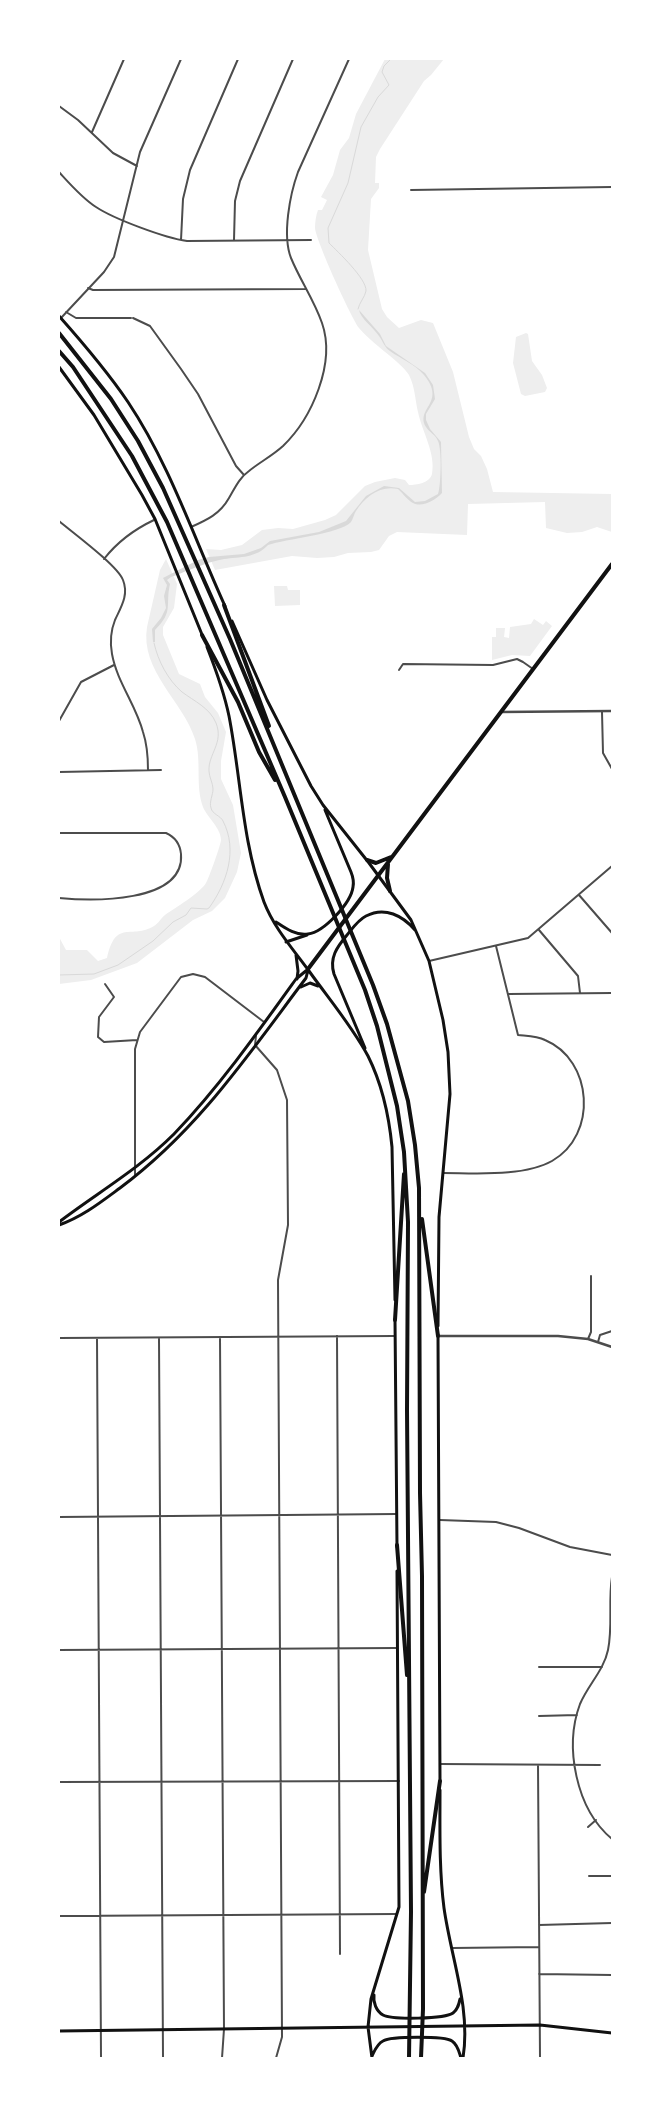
<!DOCTYPE html>
<html>
<head>
<meta charset="utf-8">
<style>
  body { margin:0 }
  #map { position:relative; width:671px; height:2117px; overflow:hidden; background:#fff; font-family:"Fira Sans Condensed",sans-serif }
  canvas { display:block }
  .frame { position:absolute; inset:0; border:60px solid #fff; pointer-events:none }
</style>
</head>
<body>
<div id="map">
<canvas width="671" height="2117"></canvas>
<div class="frame"></div>
</div>
<script>
const context = document.querySelector('canvas').getContext('2d');
context.lineJoin = 'round';
function fillPath(path, color) { context.fillStyle = color; context.fill(path, 'evenodd'); }
function stroke(path, color, width, dash) { context.strokeStyle = color; context.lineWidth = width; context.lineCap = dash ? 'butt' : 'round'; context.setLineDash(dash || []); context.stroke(path); }
const green = new Path2D(`
  M385 59H444L431 75 424 81 380 149 376 157 375 183H379V188L371 199 368 250 382 309 387 317 399 328 421 320 433 323 453 372 469 437 474 449 481 456 487 469 493 492 612 494V532L597 527 582 532 567 533 546 528 545 502 468 504 467 535 397 532 389 536 379 550 371 552 348 553 334 557 317 558 292 556 215 570 206 549 221 550 242 545 262 530 278 528 293 529 325 520 336 515 365 486 375 482 395 478 405 480 409 485C416 485 430 483 432 474 436 453 422 432 418 412 415 399 415 387 409 375 401 362 371 343 359 328 351 317 316 241 315 228 315 222 316 215 318 210H322L327 200 321 197 333 175 340 150 349 138 356 114Z
  M526 333 528 334 532 361 542 375 547 388 545 392 525 396 521 394 513 363 516 337Z
  M166 559 177 584 174 608 163 627V635L179 674 200 684 205 697 218 713 226 732 221 761V779L233 805 241 853 237 872 225 898 212 911 193 920 137 963 91 980 59 984V937L66 950H87L98 961 107 958C116 918 131 940 154 926 158 924 161 918 165 915 175 908 200 893 206 883 209 878 221 844 221 840 221 828 207 817 203 807 195 785 202 761 195 739 183 701 140 671 147 627L160 570Z
  M274 586H287L288 590H300V605L275 606Z
  M534 619 543 625 546 621 552 626 530 656 512 655 492 660V637H496V628H505L504 637 509 638 510 627 531 624Z`);
const water = new Path2D(`
  M359 310 380 334 386 346 425 373 433 385 435 399 426 414V420L430 429 441 442 442 493C436 500 422 508 413 503 407 500 403 493 398 489 380 485 365 497 356 511 354 514 353 519 351 522 340 534 285 539 268 545 256 558 240 557 224 559 206 562 188 571 171 577L167 580 170 584C165 606 174 611 155 630V642H153L152 629 161 618 166 608 164 596 167 585 163 578 198 560 209 557 244 554 261 548 270 541 319 532 346 521 366 496 384 486 399 488 415 502 425 501 438 494C441 486 442 449 438 441 436 435 429 432 426 427 415 408 447 403 424 375 415 364 401 359 390 351 384 347 383 341 379 336 374 328 360 318 359 310Z`);
const stream = new Path2D(`
  M358 309C359 303 365 297 366 291 367 279 338 252 329 243L328 228 348 183 361 127 378 97 389 85 382 72 384 66 391 59
  M59 975 94 974 118 965 153 941 173 922 186 915 191 908 207 909 209 908C227 883 238 850 223 821 221 816 212 814 211 808 209 802 213 795 213 789 213 783 209 777 209 771 208 754 224 743 216 723 210 708 194 701 182 692 168 680 158 661 154 643`);
const minor = new Path2D(`
  M59 106 78 120 113 153 137 166
  M92 132 124 59
  M59 172C70 184 82 198 96 207 114 219 165 238 187 241L311 240
  M411 190 612 187
  M181 240 183 199 190 170 238 59
  M234 240 235 201 240 181 293 59
  M88 288 93 290 305 289
  M66 312 76 318H131
  M61 318 104 272 114 257 140 152 181 59
  M133 318 150 326 181 369 198 394 236 466 244 475
  M59 521C73 533 117 565 123 580 129 595 121 607 115 620 111 630 110 643 112 654 117 682 136 705 143 732 147 744 148 757 148 770
  M191 527C207 520 220 514 229 498 235 488 239 478 249 471 260 462 272 456 283 446 312 418 336 363 322 323 314 300 300 280 291 258 282 235 290 194 298 172L349 59
  M104 559C118 541 133 530 154 520
  M399 670 403 664 493 665 517 659 523 662 533 669
  M602 712 603 753 612 769
  M59 721 81 682 114 665
  M59 772 161 770
  M59 833H166C175 837 180 844 181 854 185 904 90 901 59 898
  M579 895 612 933
  M539 930 578 976 580 993
  M429 961 528 938 612 866
  M105 984 114 997 99 1017 98 1037 104 1042 137 1040
  M509 994 612 993
  M256 1036 255 1045 277 1070 287 1100 288 1225 278 1280 282 2037 276 2058
  M443 1173C475 1173 524 1177 552 1161 598 1135 593 1060 545 1040 537 1036 527 1036 518 1035L496 946
  M135 1176V1049L140 1032 181 977 193 974 205 977 264 1022
  M337 1336 340 1954
  M220 1337 224 2029 222 2058
  M59 1338 394 1336
  M97 1338 101 2058
  M159 1338 163 2058
  M588 1339 591 1332V1276
  M598 1342 600 1335 612 1331
  M59 1517 396 1514
  M440 1520 496 1522 519 1528 570 1547 612 1555
  M612 1577C608 1601 613 1626 608 1650 604 1670 588 1685 580 1704 564 1747 576 1809 612 1839
  M59 1650 396 1648
  M539 1667H602
  M539 1716 577 1715
  M440 1764 600 1765
  M538 1765 540 2058
  M59 1782 399 1781
  M588 1827 596 1820
  M589 1876H612
  M59 1916 396 1914
  M539 1925 612 1923
  M453 1948 539 1947
  M539 1974 612 1975`);
const tertiary = new Path2D(`
  M501 712 612 711
  M438 1336H558L588 1339 612 1347`);
const secondary = new Path2D(`
  M59 316C83 343 107 371 128 402 170 465 194 538 225 606
  M59 367 94 415 142 495 155 519 203 637
  M232 621 267 700 311 786 323 805 369 863 411 920 429 961 443 1020 448 1052 450 1094 439 1217 438 1326
  M207 647C216 670 224 692 229 716 241 778 242 841 264 902 274 928 293 949 309 971 329 999 352 1026 368 1056 382 1084 389 1116 392 1147L395 1300
  M276 922C285 928 296 936 308 934 324 932 351 903 353 887 354 882 353 877 351 872L325 810
  M286 942 307 935
  M296 955 298 971 297 979
  M301 987 310 983 318 986
  M365 1048 334 974C329 958 337 947 347 935 352 929 358 920 366 916 385 906 403 916 415 930
  M59 1222C97 1193 139 1169 174 1134 219 1087 258 1032 296 979L307 970
  M59 1225C82 1217 101 1202 120 1188 198 1130 248 1055 306 978L308 970
  M395 1319 397 1547
  M438 1335 440 1781
  M440 1790C440 1829 439 1869 444 1908 451 1958 471 2008 463 2058
  M374 1995C373 2002 376 2011 383 2015 392 2020 445 2019 453 2013 458 2009 459 2004 460 1999
  M59 2031 540 2025 612 2033
  M372 2056C375 2050 377 2044 383 2041 391 2036 445 2036 452 2041 458 2045 459 2052 461 2058
  M372 2058 368 2027 371 1999 399 1907 397 1571`);
const trunk = new Path2D(`
  M367 860 376 863 391 857
  M388 864 387 878 390 891
  M308 969 612 564`);
const motorway = new Path2D(`
  M59 333 111 399 138 441 163 488 230 639 373 985 387 1024 408 1101 415 1145 419 1188 420 1493 422 1576 423 2009 421 2058
  M59 351 73 367 132 456 167 522 285 797 365 990 377 1026 397 1106 404 1152 408 1222 407 1410 411 1912 409 2058
  M224 605 269 726
  M202 635 238 702 259 752 275 780
  M422 1219 438 1336
  M395 1320 404 1174
  M397 1545 407 1675
  M424 1892 440 1781`);
fillPath(green, '#eee');
fillPath(water, '#d9d9d9');
stroke(stream, '#d9d9d9', 1);
stroke(minor, '#4c4c4c', 2);
stroke(tertiary, '#4c4c4c', 2.5);
stroke(secondary, '#111', 3);
stroke(trunk, '#111', 4);
stroke(motorway, '#111', 4);
</script>
</body>
</html>
